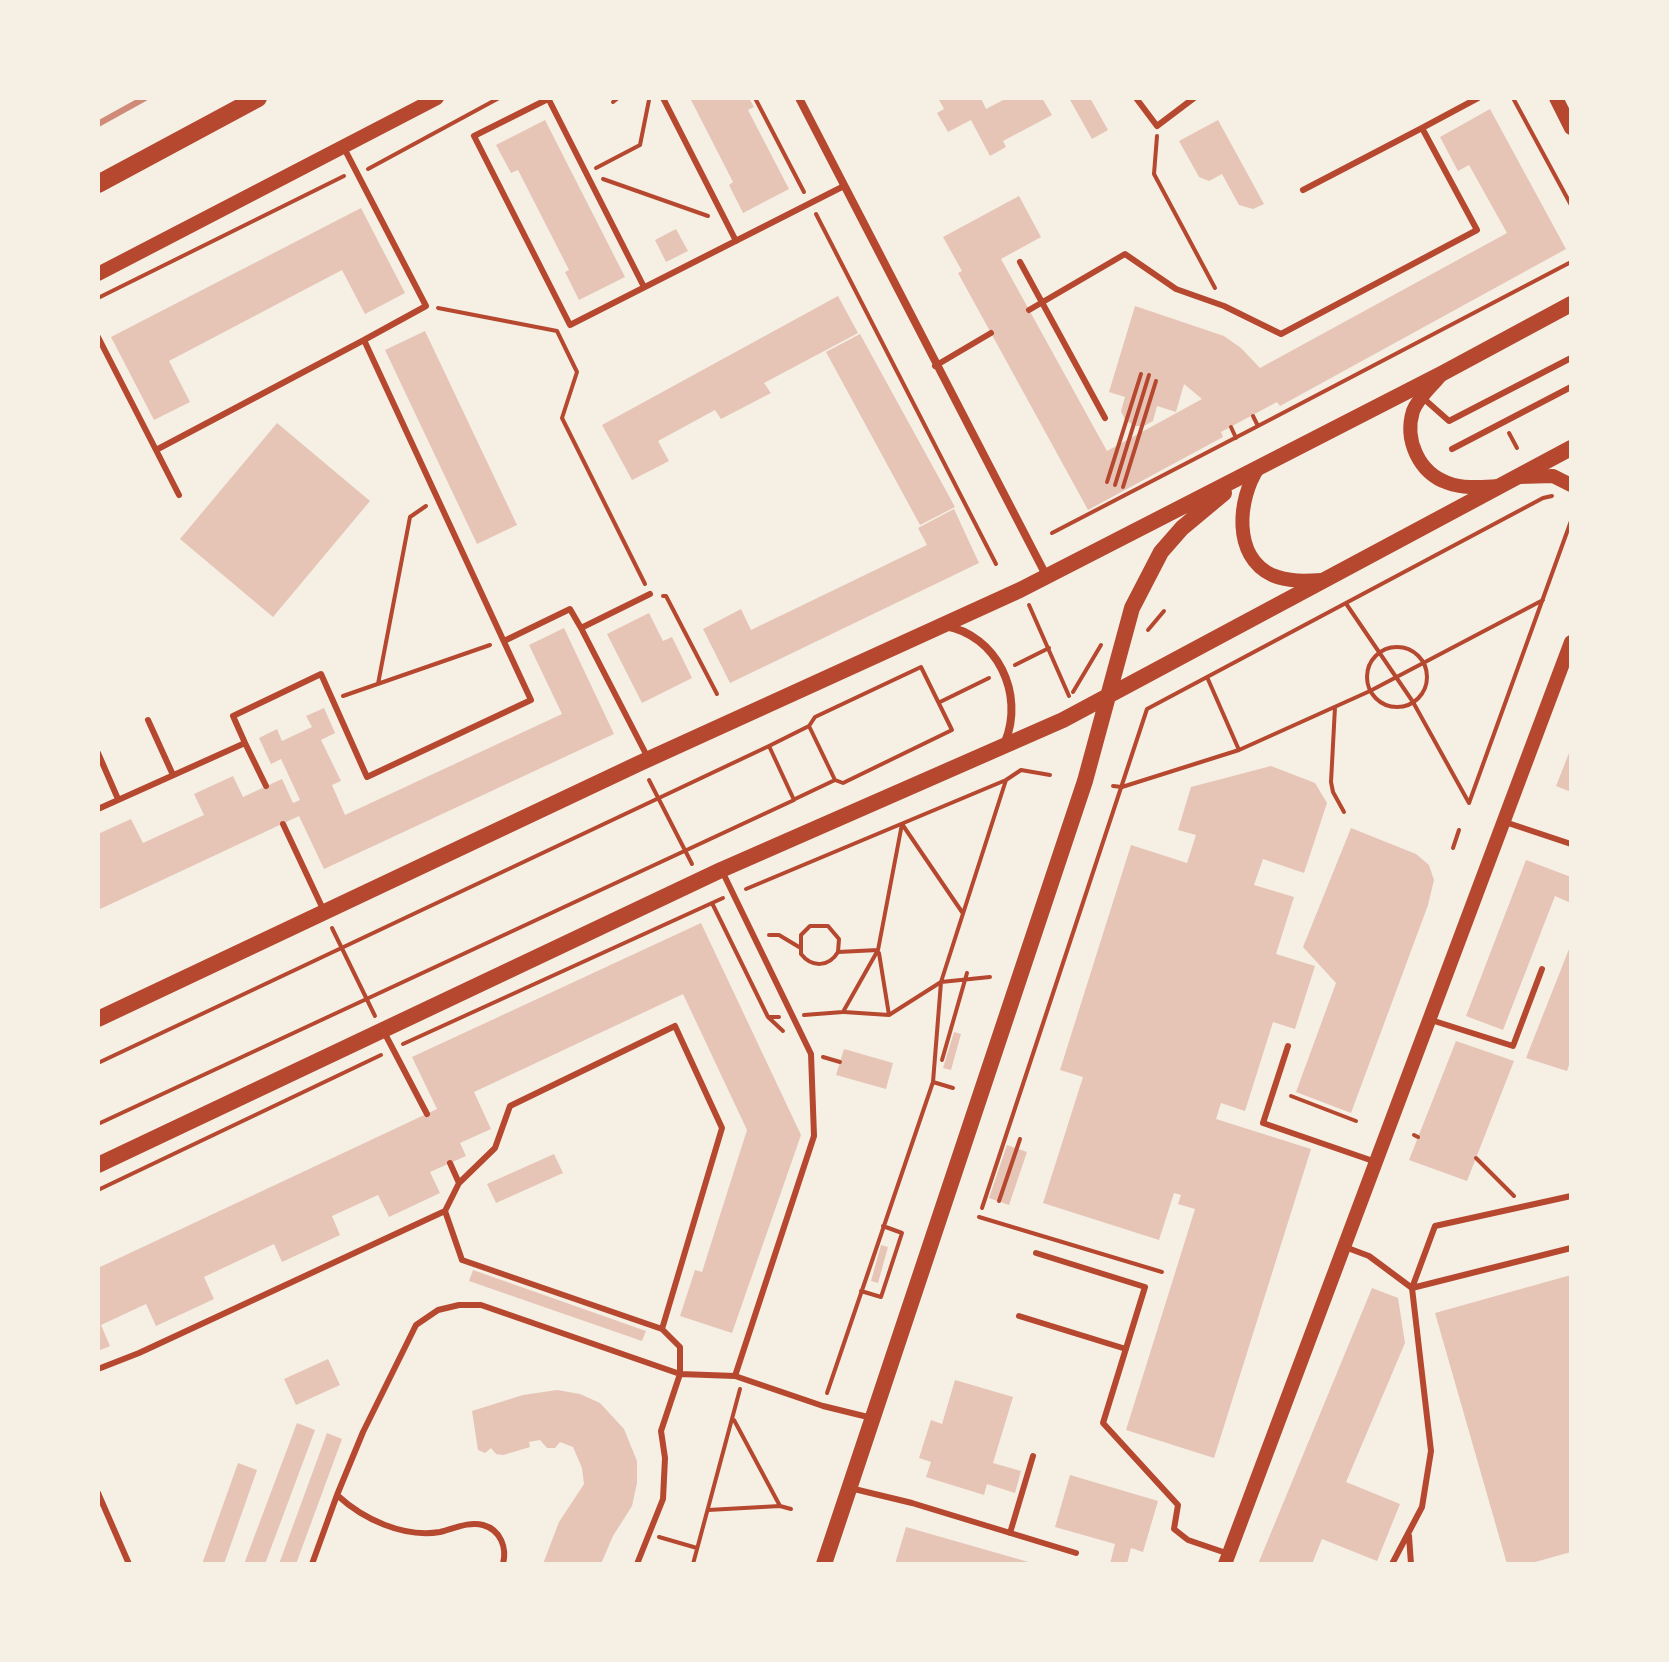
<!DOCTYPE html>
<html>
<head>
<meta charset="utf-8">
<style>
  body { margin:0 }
  #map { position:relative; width:1669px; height:1662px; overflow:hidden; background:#f6efe4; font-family:Manrope,sans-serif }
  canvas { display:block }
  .frame { position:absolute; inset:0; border:100px solid #f6efe4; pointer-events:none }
</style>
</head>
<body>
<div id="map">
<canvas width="1669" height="1662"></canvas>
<div class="frame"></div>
</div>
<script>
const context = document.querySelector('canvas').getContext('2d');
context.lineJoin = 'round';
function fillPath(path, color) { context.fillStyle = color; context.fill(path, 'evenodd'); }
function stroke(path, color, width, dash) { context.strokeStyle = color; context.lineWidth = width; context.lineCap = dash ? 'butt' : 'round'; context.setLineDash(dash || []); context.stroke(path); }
const building = new Path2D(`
  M690 98H741L743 100 749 98 754 107 748 110 789 189 743 213 729 185 733 182Z
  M938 98H981L986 109 1007 98H1042L1052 115 1003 141 1006 147 990 156 971 120 948 132 937 113 944 109Z
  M1069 98H1090L1108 130 1092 139Z
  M1490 109 1566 249 1280 406 1277 402 1221 432 1223 437 1088 510 958 273 962 271 943 237 1019 196 1041 237 1001 259 1107 451 1202 399 1184 384 1176 412 1157 406 1153 421 1144 426H1135L1125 420 1121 411 1125 397 1109 392 1135 306 1224 336 1241 348 1260 368 1507 233 1469 165 1458 171 1440 137Z
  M545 120 625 277 579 300 565 272 569 270 518 170 511 173 496 145Z
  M1218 120 1264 204 1253 209 1239 205 1222 174 1209 181 1199 177 1179 141Z
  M361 208 405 293 365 314 342 270 169 361 190 402 154 420 111 337Z
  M676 229 688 251 666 262 655 240Z
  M838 296 858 333 764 383 771 393 721 419 715 410 658 441 669 461 632 480 602 425Z
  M425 331 517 525 477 544 385 350Z
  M860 334 955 507 920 525 826 352Z
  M277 423 370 501 273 617 180 539Z
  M954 509 979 563 730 683 703 629 741 609 751 630 927 545 918 528Z
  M649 613 663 641 672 637 692 678 642 703 607 634Z
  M564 628 614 734 324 869 299 816 98 910V834L131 819 143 843 204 815 194 794 233 776 243 797 282 779 293 803 300 800 281 759 271 764 259 738 277 729 282 741 312 727 306 716 324 708 335 733 321 740 341 781 332 785 345 815 562 714 529 645Z
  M1571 748V792L1556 786Z
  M1271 766 1315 783 1327 803 1304 873 1263 859 1254 885 1294 897 1276 954 1315 966 1295 1029 1273 1022 1245 1111 1221 1103 1216 1119 1311 1149 1214 1458 1126 1430 1195 1209 1178 1204 1181 1195 1174 1193 1159 1240 1043 1203 1083 1077 1060 1070 1131 845 1187 863 1196 835 1178 830 1191 787Z
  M1351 828 1416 854 1429 865 1434 880 1428 905 1351 1113 1296 1092 1336 983 1303 947Z
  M1526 860 1571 877V903L1555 896 1503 1030 1466 1016Z
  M701 923 801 1135 732 1333 680 1316 695 1270 702 1272 747 1130 683 994 474 1092 491 1129 460 1143 466 1156 430 1172 440 1193 389 1217 378 1195 332 1216 340 1235 282 1262 274 1244 204 1277 214 1299 156 1326 146 1304 101 1325 110 1346 98 1351V1268L437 1109 412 1057Z
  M1571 944V1059L1567 1071 1526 1058Z
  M954 1032 961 1034 951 1070 943 1068Z
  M1456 1041 1514 1061 1467 1181 1409 1160Z
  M844 1049 893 1063 886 1089 836 1075Z
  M1007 1145 1027 1152 1009 1205 989 1198Z
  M554 1154 563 1173 496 1203 487 1184Z
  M881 1245 888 1247 878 1283 871 1281Z
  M473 1270 646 1331 642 1341 469 1281Z
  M1571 1275V1552L1528 1564H1507L1435 1313Z
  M1372 1288 1398 1298 1405 1343 1346 1482 1400 1504 1377 1561 1322 1539 1312 1564H1258Z
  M328 1359 340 1385 296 1405 284 1379Z
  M955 1380 1013 1397 993 1463 1021 1471 1015 1493 987 1484 984 1495 926 1477 931 1462 919 1458 931 1420 942 1424Z
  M557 1390 580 1394 600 1403 624 1429 637 1461V1483L632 1506 613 1536 601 1564H543L559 1522 584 1484 582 1468 573 1447 560 1442 555 1448H547L540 1440 529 1442 530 1447 503 1455 496 1454 491 1448 485 1453 478 1450 472 1411 523 1395Z
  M297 1423 315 1430 265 1564H244Z
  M327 1433 342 1439 296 1564H279Z
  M238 1463 257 1470 224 1564H202Z
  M1070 1475 1158 1501 1143 1552 1131 1548 1127 1564H1110L1115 1544 1055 1527Z
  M906 1527 1032 1563 1031 1564H895Z`);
const path = new Path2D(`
  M755 98 804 192
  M1513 98 1571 205
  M613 102 618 98
  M1157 136 1154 174 1215 288
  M596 168 640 145 649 100
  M368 169 499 98
  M603 179 708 216
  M816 214 996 564
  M98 298 344 176
  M438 308 557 331
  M557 331 577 372 562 418 645 584
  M1258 426 1571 262
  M1231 427 1236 438
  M1509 433 1517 448
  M1107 482 1141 374
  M1115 485 1149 375
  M1123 487 1156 381
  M1052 533 1258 426 1253 416
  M663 596H666L717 694
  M1029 605 1069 696
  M1347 605 1413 702 1469 803
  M1148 630 1164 611
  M1367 677a30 30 0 1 1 60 0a30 30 0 1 1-60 0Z
  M1015 665 1049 648
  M1207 677 1239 750
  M378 684 410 517 426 506
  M1073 692 1101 645
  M343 696 490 645
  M940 702 989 678
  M1335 707 1331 782 1333 792 1344 812
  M809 726 815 717 921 667 952 730 843 783 835 780
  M769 746 809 726 835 780 795 799
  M649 780 692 864
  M1113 786 1122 787 1239 750 1370 691 1543 600
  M1469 803 1571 521
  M1453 848 1459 830
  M746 889 1006 780 1021 770 1050 775
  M712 903 768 1017 783 1031
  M332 928 375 1016
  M769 935H779L799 947
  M838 952 839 939 828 926H810L801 935V954C812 968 829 967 838 952L878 950
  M879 953 889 1015 941 982 990 977
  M844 1012 889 1015
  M804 1015 843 1012 878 950 902 824 962 912
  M768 1017H779
  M403 1044 723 898
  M823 1057 840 1062
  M942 1060 967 973
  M98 1063 769 746 794 800 98 1124
  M933 1082 953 1088
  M1291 1096 1356 1121
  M1414 1135 1418 1137
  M1476 1158 1514 1196
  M98 1190 381 1055
  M999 1201 1020 1139
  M982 1208 1147 709 1543 498 1552 496
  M979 1217 1162 1272
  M861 1291 881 1297 902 1233 883 1226
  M827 1393 933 1082 941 982 1006 780
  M734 1420 780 1506
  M708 1510 780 1506 791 1509
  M659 1537 697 1548
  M693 1564 740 1389`);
const service = new Path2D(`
  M548 98 644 287
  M663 98 736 241
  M1136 98 1157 126 1194 98
  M548 99 474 136 570 325 844 186
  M344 148 426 306 364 340
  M1303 190 1422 128
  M1020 262 1105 418
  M1029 310 1125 254 1176 289 1224 306 1281 334 1477 230 1422 128 1478 98
  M98 337 156 450 364 340 531 700 367 777 321 674 233 716 245 743
  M935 366 991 333
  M1423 398 1449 421 1571 358
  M1452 449 1571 387
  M156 450 179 495
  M504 641 570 609 581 628
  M148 720 173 775
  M98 753 118 799
  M647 756 581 628 650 594
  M98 809 245 743 266 786
  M1505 822 1571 844
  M283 824 323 909
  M723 873 811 1054 814 1136 735 1376 823 1406 872 1418
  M1431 1020 1513 1046 1542 969
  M384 1032 427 1114
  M1288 1046 1263 1123 1376 1162
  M450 1163 459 1183 445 1211 462 1260 662 1329 680 1347V1374L735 1376
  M459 1183 495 1148 510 1106 675 1026 722 1128 662 1329
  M1345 1247 1369 1256 1412 1288 1435 1226 1571 1196
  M1036 1253 1145 1287 1103 1423 1178 1505 1174 1529 1188 1540 1229 1554
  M1019 1316 1126 1349
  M98 1369 139 1353 445 1211
  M850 1488 912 1503 1076 1553
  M98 1493 129 1564
  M1010 1533 1033 1456
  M1409 1536 1411 1564
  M312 1564 337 1495
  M503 1564C507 1548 501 1530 483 1525 469 1521 453 1529 440 1532 403 1538 363 1519 337 1495L363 1432 416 1325 438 1310 459 1305H481L680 1374 661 1431 665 1458 663 1499 637 1564
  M1392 1564 1422 1507 1431 1451 1412 1288 1571 1248`);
const minor = new Path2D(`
  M799 98 1047 577
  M945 626C997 635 1025 694 1005 742`);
const tertiary = new Path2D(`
  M1556 98 1571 128
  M98 274 437 98
  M1440 376C1431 387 1418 398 1413 411 1404 440 1419 473 1448 483 1464 489 1481 487 1498 486
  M1258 468C1238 499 1232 556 1272 575 1288 582 1306 581 1322 580
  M1519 477 1553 476 1571 485
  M1225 1564 1571 642`);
const secondary = new Path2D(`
  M98 1019 640 763 1020 590 1443 373 1571 304
  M98 1165 721 870 1063 720 1571 448
  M824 1564 1085 781 1132 608 1161 552 1182 528 1224 493`);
const primary = new Path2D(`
  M98 184 258 98`);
const rail = new Path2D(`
  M98 124 145 98`);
fillPath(building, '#e6c5b7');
stroke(path, '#b5482f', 4);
stroke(service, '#b5482f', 6);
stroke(minor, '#b5482f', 8);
stroke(tertiary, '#b5482f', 14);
stroke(secondary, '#b5482f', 16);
stroke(primary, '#b5482f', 18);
stroke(rail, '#cf8b77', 6);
</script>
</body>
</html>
